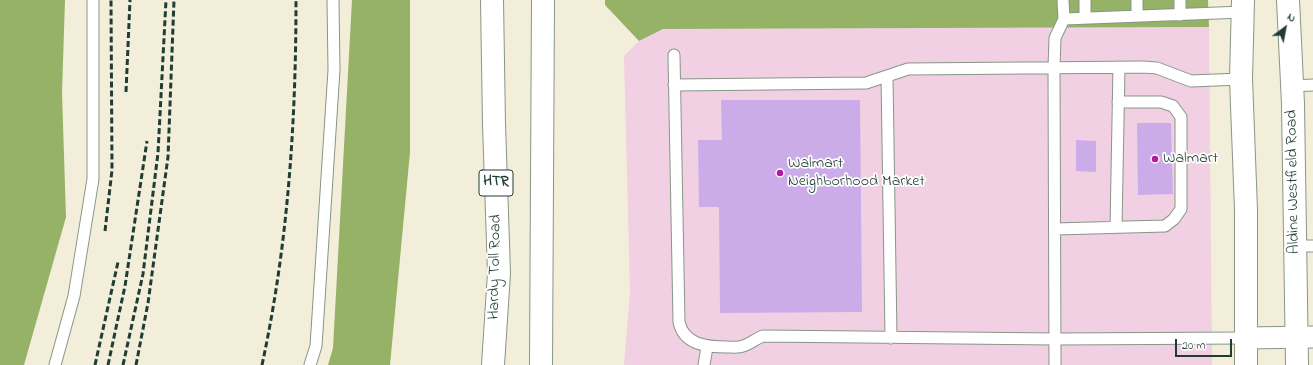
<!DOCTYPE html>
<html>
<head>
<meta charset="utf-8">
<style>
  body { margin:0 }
  #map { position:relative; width:1313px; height:365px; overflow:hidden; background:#f2eeda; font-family:"Indie Flower",sans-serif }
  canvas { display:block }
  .north { position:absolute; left:1265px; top:8px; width:40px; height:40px; -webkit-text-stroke:3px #fff; paint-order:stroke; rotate:32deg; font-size:11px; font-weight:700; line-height:16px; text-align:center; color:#1f3d34 }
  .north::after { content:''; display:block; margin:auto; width:14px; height:18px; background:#1f3d34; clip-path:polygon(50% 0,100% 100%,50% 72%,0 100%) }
  .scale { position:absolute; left:1175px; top:339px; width:57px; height:18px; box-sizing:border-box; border:2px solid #1f3d34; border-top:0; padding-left:5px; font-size:12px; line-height:14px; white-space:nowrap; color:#1f3d34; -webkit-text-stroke:3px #fff; paint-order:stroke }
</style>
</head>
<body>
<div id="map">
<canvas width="1313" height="365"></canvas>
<div class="north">N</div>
<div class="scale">20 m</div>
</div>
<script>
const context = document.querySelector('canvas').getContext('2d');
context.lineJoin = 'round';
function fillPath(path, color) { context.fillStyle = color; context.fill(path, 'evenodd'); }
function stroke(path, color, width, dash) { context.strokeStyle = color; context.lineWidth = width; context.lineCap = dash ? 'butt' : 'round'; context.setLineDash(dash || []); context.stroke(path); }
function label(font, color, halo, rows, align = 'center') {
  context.font = font + ' "Indie Flower",sans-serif'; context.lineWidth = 3.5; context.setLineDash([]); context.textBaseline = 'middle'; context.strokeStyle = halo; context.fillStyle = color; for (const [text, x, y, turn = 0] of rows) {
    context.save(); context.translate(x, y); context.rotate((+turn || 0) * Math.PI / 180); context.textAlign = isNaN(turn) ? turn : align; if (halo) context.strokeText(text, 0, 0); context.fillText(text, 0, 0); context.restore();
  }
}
const built = new Path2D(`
  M1209 27 1212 365H624L630 293 624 56 639 41 663 29Z`);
const forest = new Path2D(`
  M0 0H65L62 93 66 217 24 365H0Z
  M352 0H410V152L390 365H328L333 348Z
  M605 0H1208L1209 27 663 29 639 41 605 5Z`);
const building = new Path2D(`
  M721 100H860L862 312 720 313 719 207H699L698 140H722Z
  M1137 123H1171L1173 194 1138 195Z
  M1076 140 1096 141V172L1076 171Z`);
const service = new Path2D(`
  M1063 0 1064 19
  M1085 0V18
  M1137 0V16
  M1180 0V15
  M674 55 679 322C684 345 707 347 727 347 732 347 738 348 743 346 750 344 755 339 763 336L1056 339 1245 338
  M887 76 891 338
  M674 85 866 83 908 69 1143 67 1157 68 1191 81 1241 79
  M1293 86 1313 85
  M1116 227 1119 67
  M1055 229 1165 226 1174 219 1181 209V117L1173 106 1161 102H1118
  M1295 246H1313
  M55 365 74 296 93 179V0
  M310 365 316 346 334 70 333 0
  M704 365 707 347
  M1055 365 1054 68 1055 38 1064 19 1243 12`);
const minor = new Path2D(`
  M1245 338 1313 337`);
const secondary = new Path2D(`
  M1243 0 1241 79 1246 210V365
  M1288 0 1293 104 1297 365`);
const motorway = new Path2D(`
  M492 0 494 124 499 273 493 365
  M541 365 543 0`);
const rail = new Path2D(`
  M126 92 130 0
  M105 231 112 170 111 0
  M95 365 118 262
  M108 365 125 286 147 141
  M123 365 143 274 158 153 166 0
  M136 365 148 303 168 157 174 0
  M262 365C288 245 296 122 296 0`);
const markers = [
  [1155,159,4,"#b5179e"],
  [780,173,4,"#b5179e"]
];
const shields = [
  [496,183,34]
];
const shieldNames = [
  ["HTR",496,183]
];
const poiNames = [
  ["Walmart",1163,159],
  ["Walmart",788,164],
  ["Neighborhood Market",788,182]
];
const streetNames = [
  ["Aldine Westfield Road",1294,182,-91],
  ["Hardy Toll Road",496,267,-89]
];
fillPath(built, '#f1d0e3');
fillPath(forest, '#95b266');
fillPath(building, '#ccace8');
stroke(service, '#889687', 13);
stroke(minor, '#889687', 23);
stroke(secondary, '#889687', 24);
stroke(motorway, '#889687', 24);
stroke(service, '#fff', 11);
stroke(minor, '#fff', 21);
stroke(secondary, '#fff', 22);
stroke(motorway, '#fff', 22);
stroke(rail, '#1f3d34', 3, [6, 3]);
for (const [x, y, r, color] of markers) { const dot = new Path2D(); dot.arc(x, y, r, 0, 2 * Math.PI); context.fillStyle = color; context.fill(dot); stroke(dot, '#fff', 1.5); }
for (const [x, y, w] of shields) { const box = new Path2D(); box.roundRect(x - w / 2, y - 13, w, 26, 3); context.fillStyle = '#fff'; context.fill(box); stroke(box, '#1f3d34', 1); }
label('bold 15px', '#1f3d34', null, shieldNames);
label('16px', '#1f3d34', '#fff', poiNames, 'left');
label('16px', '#1f3d34', '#fff', streetNames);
</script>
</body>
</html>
